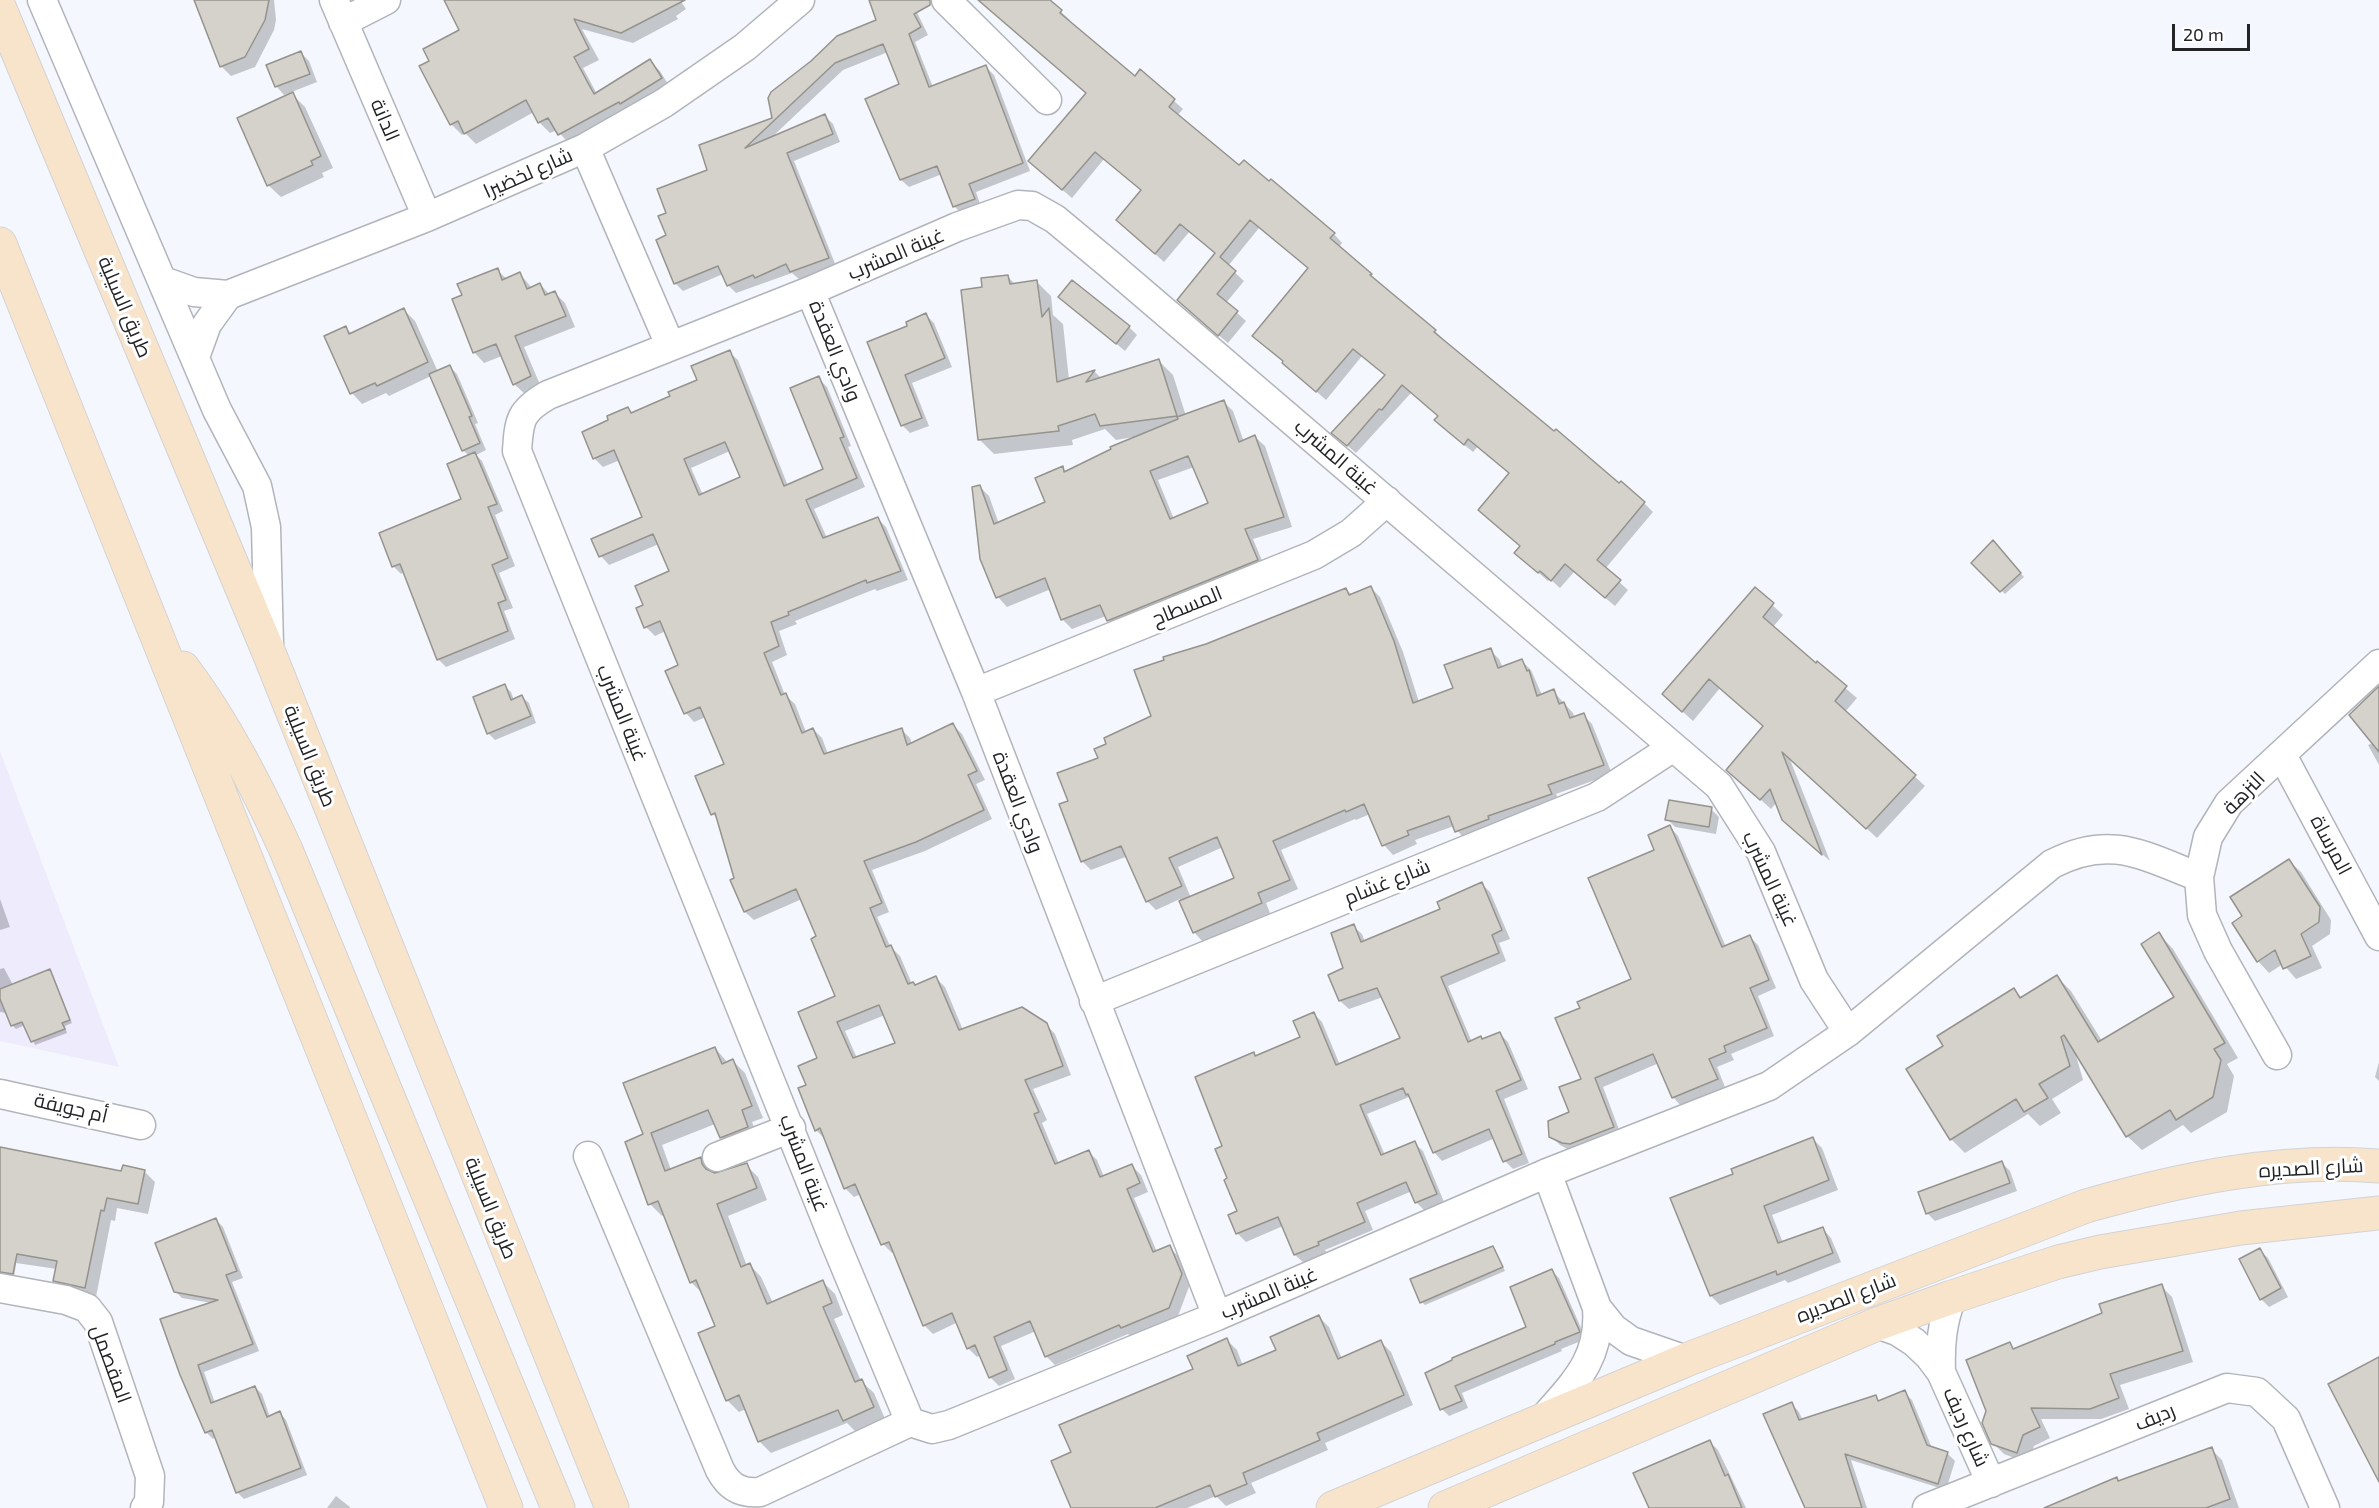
<!DOCTYPE html>
<html>
<head>
<meta charset="utf-8">
<style>
  body { margin:0 }
  #map { position:relative; width:2379px; height:1508px; overflow:hidden; background:#f4f8fe; font-family:"Exo 2",sans-serif }
  canvas { display:block }
  .scale { position:absolute; left:2172px; top:24px; width:78px; height:27px; box-sizing:border-box; border:3px solid #232426; border-top:0; padding-left:8px; font-size:18px; line-height:21px; white-space:nowrap; color:#232426; -webkit-text-stroke:4px #fff; paint-order:stroke }
</style>
</head>
<body>
<div id="map">
<canvas width="2379" height="1508"></canvas>
<div class="scale">20 m</div>
</div>
<script>
const context = document.querySelector('canvas').getContext('2d');
context.lineJoin = 'round';
function fillPath(path, color) { context.fillStyle = color; context.fill(path, 'evenodd'); }
function stroke(path, color, width, dash) { context.strokeStyle = color; context.lineWidth = width; context.lineCap = dash ? 'butt' : 'round'; context.setLineDash(dash || []); context.stroke(path); }
function label(font, color, halo, rows, align = 'center') {
  context.font = font + ' "Exo 2",Cairo,sans-serif'; context.lineWidth = 6; context.setLineDash([]); context.textBaseline = 'middle'; context.strokeStyle = halo; context.fillStyle = color; for (const [text, x, y, turn = 0] of rows) {
    context.save(); context.translate(x, y); context.rotate((+turn || 0) * Math.PI / 180); context.textAlign = isNaN(turn) ? turn : align; if (halo) context.strokeText(text, 0, 0); context.fillText(text, 0, 0); context.restore();
  }
}
const industrial = new Path2D(`
  M0 751 119 1067 0 1041Z`);
const shadow = new Path2D(`
  M196 0H274L276 20 274 30 255 67 231 76 221 66Z
  M445 0H680L686 9 676 16 678 19 633 43 582 29 599 60 583 68 597 94 650 61 660 71 671 89 570 145 557 130 550 133 540 123 534 112 476 144 465 133 462 135 451 124 431 62 460 30Z
  M881 0H911L928 35 915 42 933 87 986 67 994 75 1030 171 976 192 981 207 962 214 954 206 942 174 909 187 901 180V85L888 52 843 70 770 139 825 116 833 124 840 142 794 161 836 266 799 279 792 273 736 293 728 285 723 274 683 291 676 284 658 241 668 236V214L709 171 774 118 878 21Z
  M979 0H1048L1070 20 1068 22 1135 78 1140 72 1174 101 1183 109 1177 116 1239 168 1334 234 1342 243 1339 247 1435 331 1444 340 1442 341 1620 485 1621 483 1644 503 1653 512 1605 569 1628 590 1615 606 1574 572 1560 588 1550 579 1548 581 1525 561 1510 473 1478 446 1473 452 1445 429 1440 416 1411 393 1356 453 1342 441 1386 376 1362 356 1326 400 1254 336 1309 269 1259 228 1228 266 1244 281 1226 303 1246 321 1228 343 1187 309 1216 254 1190 231 1164 262 1127 229 1142 191 1104 159 1072 198 1039 170 1087 94Z
  M301 53 309 61 317 82 284 95 276 86Z
  M292 94 305 107 333 168 322 173 324 177 281 197 268 185Z
  M497 270 507 279 520 274 532 288 540 284 550 295 555 293 565 303 575 327 524 347 541 387 525 394 514 384 502 356 484 363 474 352 464 296Z
  M1008 277 1015 284 1037 282 1051 296 1053 315 1063 324 1069 380 1095 372 1102 379 1158 360 1173 375 1186 416 1223 401 1233 411 1244 442 1255 437 1265 446 1292 527 1253 539 1266 570 1118 630 1106 616 1072 629 1063 620 1051 589 1007 607 998 597 982 559 980 487 989 496 999 524 1047 503 1063 468 1067 472 1134 437 1116 440 1105 429 1072 440 1073 445 994 454 980 440 983 289ZM1194 467 1210 504 1174 519 1158 480Z
  M1060 297 1129 327 1137 335 1125 351Z
  M404 310 415 321 438 372 450 367 457 374 478 423 475 424 486 450 476 455 482 461 503 511 495 515 515 566 499 573 513 608 504 611 515 639 446 667 438 659 404 572 401 574 393 566 463 500 469 456 463 450 431 376 389 396 386 393 362 404 352 393 346 328 352 334Z
  M926 315 934 323 952 367 912 383 929 426 910 433 902 425 869 343 909 326Z
  M729 352 738 360 788 486 825 470 818 378 827 387 851 446 848 447 865 487 814 509 827 538 877 518 886 527 908 580 877 591 875 589 795 621 797 624 779 631 787 655 772 662 785 695 795 704 806 732 813 729 822 738 828 754 901 729 910 738 912 744 953 725 962 734 985 780 976 784 992 819 925 851 872 870 889 912 877 917 890 946 900 956 912 984 916 986 936 978 945 987 963 1030 1046 1024 1055 1034 1071 1075 1033 1089 1047 1120 1042 1123 1059 1164 1088 1151 1097 1160 1104 1177 1132 1166 1141 1175 1148 1192 1134 1198 1157 1252 1169 1247 1178 1256 1190 1284 1178 1316 1131 1336 1128 1334 1055 1365 1046 1356 1036 1331 1001 1346 1015 1379 999 1386 990 1377 981 1355 977 1357 968 1348 956 1323 933 1334 924 1325 894 1252 892 1253 883 1244 861 1194 854 1197 845 1188 825 1139 816 1130 808 1086 819 1059 837 997 818 937 802 899 754 920 745 912 718 819 713 814 726 764 706 717 694 722 686 713 680 666 666 631 655 636 646 627 645 606 671 572 659 544 609 565 601 556 644 518 620 460 603 467 594 458 610 421 628 408 633 413 672 397 699 381ZM730 451 742 478 703 495 691 468ZM885 1015 897 1043 857 1058 845 1031Z
  M1996 546 2024 577 2005 594 1973 563Z
  M1370 587 1380 597 1403 652 1419 702 1455 689 1490 650 1499 659 1503 668 1522 661 1531 670 1542 695 1553 691 1573 713 1575 718 1583 715 1592 724 1612 774 1556 794 1560 803 1465 840 1454 826 1415 840 1417 844 1393 855 1384 845 1370 814 1356 820 1355 819 1281 850 1298 889 1266 903 1270 913 1203 942 1194 932 1180 899 1156 910 1147 901 1128 856 1091 870 1082 861 1070 802 1100 759 1153 717 1206 646 1346 589 1352 595ZM1223 847 1236 878 1191 898 1178 867Z
  M1755 589 1783 615 1773 627 1857 698 1845 712 1925 786 1877 838 1789 757 1830 861 1795 830 1777 802 1771 809 1739 780 1764 726 1720 688 1693 721 1674 704Z
  M505 686 511 692 514 700 522 697 529 703 536 723 495 740 488 733Z
  M2379 689V765L2368 745 2373 743Z
  M1711 809 1719 817 1716 834 1675 827 1667 819Z
  M1670 827 1678 836 1726 947 1750 937 1758 945 1776 988 1758 996 1774 1036 1731 1054 1734 1060 1717 1067 1725 1087 1681 1106 1673 1097 1659 1063 1603 1087 1621 1135 1571 1151 1560 1145 1551 1136 1571 1113 1583 1080 1582 1008 1633 980 1656 851Z
  M2289 861 2301 872 2331 920 2330 934 2312 946 2322 968 2296 979 2283 964 2269 973 2258 961 2244 916Z
  M1482 884 1490 892 1510 939 1499 943 1506 961 1448 986 1472 1042 1483 1040 1499 1033 1508 1042 1528 1089 1504 1099 1529 1163 1513 1169 1505 1161 1495 1138 1442 1161 1434 1152 1409 1097 1367 1114 1385 1155 1414 1143 1423 1151 1444 1202 1425 1211 1416 1202 1412 1191 1365 1211 1373 1230 1325 1250 1327 1253 1304 1263 1295 1255 1283 1226 1246 1242 1238 1234 1230 1216 1239 1212 1229 1179 1253 1054 1256 1057 1302 1037 1314 1014 1322 1022 1340 1065 1402 1039 1383 997 1349 1009 1340 1001 1330 976 1345 969 1353 926 1362 934 1365 942 1442 910Z
  M0 899 10 927 0 930Z
  M2159 934 2173 949 2238 1058 2227 1064 2234 1076 2227 1112 2191 1133 2183 1125 2142 1150 2127 1136 2075 1052 2083 1080 2052 1099 2061 1113 2040 1126 2028 1114 1965 1153 1951 1139 1945 1046 2014 990 2022 998 2057 977 2071 991 2102 1041 2176 998Z
  M4 968 13 985 50 971 53 975 72 1023 65 1026 67 1033 35 1045 25 1025 16 1029 12 1025 7 1013 0 1012V969Z
  M715 1048 728 1063 733 1061 745 1073 763 1118 752 1122 759 1139 733 1149 721 1137 715 1124 662 1145 671 1170 700 1158 712 1170 713 1174 746 1165 758 1177 767 1200 728 1216 747 1266 750 1265 761 1277 773 1303 823 1282 835 1294 843 1315 834 1319 861 1381 874 1393 885 1419 856 1432 847 1423 771 1453 759 1441 746 1409 739 1412 727 1400 717 1327 704 1295 691 1282 665 1215 662 1216 650 1204 645 1135Z
  M2379 1062V1081L2375 1077Z
  M1813 1139 1822 1148 1838 1190 1772 1215 1783 1243 1822 1228 1831 1238 1841 1262 1788 1283 1785 1280 1720 1305 1711 1296 1672 1199 1735 1175Z
  M0 1148 122 1173 144 1171 155 1182 148 1214 117 1208 115 1221 111 1220 96 1297 65 1291 54 1280 57 1269 16 1263 14 1279 0 1275Z
  M2002 1163 2010 1171 2017 1191 1935 1221 1927 1213Z
  M216 1220 223 1227 243 1278 232 1282 259 1351 204 1372 215 1403 255 1387 262 1394 270 1417 280 1413 286 1420 307 1475 244 1499 237 1492 216 1437 213 1439 206 1432 181 1374 212 1303 182 1298 175 1291Z
  M1493 1247 1505 1271 1425 1305 1422 1302Z
  M2260 1250 2268 1258 2288 1297 2269 1307 2261 1299Z
  M1552 1271 1559 1278 1586 1339 1561 1349 1562 1351 1462 1393 1468 1408 1449 1416 1442 1409 1427 1373 1528 1328Z
  M2161 1286 2172 1297 2193 1362 2120 1385 2129 1409 2101 1419H2041L2050 1438 2034 1446 2028 1463 2004 1454 1993 1443 2009 1344 2015 1350 2104 1314Z
  M1319 1317 1329 1327 1342 1359 1381 1342 1391 1352 1413 1405 1325 1443 1328 1450 1251 1483 1256 1493 1226 1506 1216 1496 1187 1508H1073V1453L1195 1370 1227 1340 1237 1350 1243 1366 1278 1351Z
  M1904 1392 1912 1400 1932 1448 1947 1453 1955 1461 1946 1490 1851 1460 1867 1508H1807L1792 1404 1799 1412 1803 1421 1875 1397 1880 1402Z
  M1710 1442 1718 1450 1746 1508H1651Z
  M2211 1449 2222 1460 2239 1508H2067L2117 1479 2120 1482Z
  M336 1496 350 1507V1508H327Z`);
const building = new Path2D(`
  M194 0H269L265 20 245 57 220 67Z
  M444 0H685L621 33 574 19 589 49 574 57 594 94 650 59 662 78 620 104 619 102 558 135 548 118 538 123 526 100 464 134 458 121 450 125 419 66 429 61 423 49 459 30Z
  M869 0H930V5L914 14 921 27 909 34 929 87 986 65 1023 163 969 184 975 199 953 207 937 166 900 180 865 99 899 84 883 44 835 63 745 148 825 114 833 134 787 153 829 258 790 272 786 264 755 278 753 275 727 286 718 266 674 284 656 240 666 235 658 216 666 213 657 189 707 170 699 145 772 118 768 98 771 92 811 61 837 36 876 20Z
  M978 0H1050L1062 10 1060 13 1135 76 1140 69 1175 99 1169 107 1239 165 1244 160 1269 181 1271 179 1335 233 1330 238 1372 274 1370 275 1436 330 1434 332 1554 431 1556 429 1619 483 1621 481 1645 502 1597 560 1621 580 1605 598 1565 564 1551 581 1540 571 1538 573 1514 553 1520 546 1478 510 1509 473 1468 439 1464 445 1434 420 1438 416 1402 385 1382 410 1379 409 1347 446 1331 433 1385 375 1353 349 1316 392 1282 363 1283 361 1252 336 1308 268 1250 220 1220 257 1236 271 1217 294 1238 311 1218 336 1177 300 1215 253 1180 224 1155 254 1116 220 1141 190 1095 152 1062 190 1028 161 1086 93Z
  M301 51 310 74 275 87 266 65Z
  M293 92 321 156 311 161 313 165 267 186 237 118Z
  M498 268 502 280 520 272 527 289 540 283 545 295 555 291 566 316 515 336 531 376 513 385 496 344 473 353 452 299 462 295 457 284Z
  M1008 275 1010 284 1037 280 1042 317 1049 308 1057 382 1095 370 1086 382 1159 359 1177 416 1100 426 1095 414 1058 426 1059 431 978 440 961 290 982 287 981 278Z
  M1072 280 1130 326 1116 344 1058 297Z
  M404 308 428 362 377 386 375 383 350 394 324 336 346 326 349 334Z
  M926 313 945 358 905 375 922 418 901 426 867 342 907 326 906 322Z
  M730 350 784 486 823 469 790 388 819 376 844 437 840 438 857 478 806 500 823 538 878 517 901 571 867 583 866 580 788 612 789 615 771 622 779 646 764 653 781 695 786 693 802 733 813 728 824 754 902 728 907 745 953 723 977 771 968 775 984 810 916 842 864 861 882 903 870 908 886 947 891 945 908 984 913 982 915 985 936 976 959 1030 1022 1007 1047 1023 1063 1066 1025 1080 1039 1112 1034 1114 1055 1164 1089 1150 1100 1177 1132 1164 1140 1183 1127 1189 1153 1252 1170 1245 1182 1274 1169 1308 1121 1328 1119 1325 1045 1357 1030 1321 994 1337 1007 1370 989 1378 975 1345 967 1349 952 1313 923 1326 889 1242 881 1245 855 1184 844 1189 820 1128 815 1131 798 1088 806 1085 798 1066 817 1058 798 1012 835 996 811 939 816 936 796 889 744 912 730 880 734 878 715 813 711 815 695 776 724 764 700 707 684 714 665 671 678 665 660 621 644 628 636 608 643 605 635 586 669 571 653 534 599 557 591 539 642 517 614 450 593 459 582 432 608 420 607 416 628 407 631 413 670 396 668 392 697 380 691 366ZM725 442 740 477 699 495 684 459ZM879 1005 895 1043 853 1058 837 1022Z
  M450 365 472 416 469 417 480 443 462 451 429 374Z
  M1224 400 1239 442 1255 435 1284 517 1245 529 1258 560 1107 621 1100 605 1061 620 1045 578 996 598 980 559 972 487 980 485 994 524 1045 502 1035 478 1063 466 1064 472 1111 449 1110 447 1178 419 1177 417ZM1188 456 1208 503 1170 519 1150 471Z
  M475 452 497 504 488 507 508 558 492 565 506 600 498 603 508 631 437 660 400 564 392 567 379 533 461 499 447 464Z
  M1993 540 2021 573 2000 592 1971 563Z
  M1371 586 1394 641 1413 703 1453 688 1444 665 1491 648 1498 668 1522 659 1527 671 1529 670 1537 696 1554 689 1559 704 1564 702 1570 718 1584 713 1604 765 1548 785 1552 794 1488 816 1489 819 1455 832 1449 816 1407 831 1409 835 1382 846 1364 804 1346 812 1345 810 1273 841 1290 880 1258 893 1262 903 1193 933 1179 901 1234 878 1217 837 1169 858 1182 886 1146 902 1121 846 1081 862 1059 804 1068 801 1057 773 1098 758 1094 749 1106 744 1104 738 1151 716 1134 670 1164 660 1163 657 1206 644 1346 588 1349 595Z
  M1755 587 1774 603 1763 617 1816 663 1817 661 1847 686 1835 701 1916 775 1866 829 1782 752 1822 855 1782 820 1770 789 1760 800 1726 770 1763 726 1709 679 1682 712 1662 694Z
  M505 684 511 700 522 695 531 716 487 734 473 697Z
  M2379 686V752L2349 715Z
  M1669 800 1712 807 1709 827 1665 820Z
  M1670 825 1722 947 1750 935 1769 980 1750 988 1767 1028 1724 1046 1726 1052 1709 1059 1718 1079 1672 1098 1653 1054 1595 1078 1614 1127 1570 1144 1562 1143 1549 1137 1548 1121 1569 1112 1559 1087 1581 1079 1555 1018 1580 1008 1577 1002 1631 979 1588 878 1654 850 1648 835Z
  M2289 859 2320 907 2319 922 2301 934 2311 956 2283 969 2275 950 2257 962 2232 923 2242 916 2230 897Z
  M1482 882 1502 930 1492 935 1499 953 1441 977 1468 1042 1481 1036 1482 1039 1500 1032 1521 1080 1496 1091 1522 1154 1503 1162 1489 1129 1433 1153 1408 1094 1406 1095 1403 1088 1360 1105 1381 1155 1415 1141 1437 1194 1415 1203 1406 1182 1357 1203 1365 1222 1318 1242 1319 1245 1294 1255 1278 1217 1236 1234 1228 1215 1237 1211 1224 1180 1227 1178 1215 1149 1222 1146 1195 1077 1254 1052 1255 1056 1300 1037 1293 1021 1314 1012 1336 1065 1400 1038 1377 988 1339 1001 1328 975 1343 968 1331 933 1354 924 1361 942 1440 909 1437 902Z
  M2159 932 2225 1043 2214 1049 2221 1060 2213 1097 2176 1120 2170 1110 2126 1137 2064 1035 2061 1037 2070 1066 2039 1084 2048 1098 2024 1112 2016 1099 1950 1140 1906 1069 1943 1046 1937 1036 2014 988 2020 998 2057 975 2098 1042 2174 997 2141 944Z
  M50 969 70 1020 62 1023 65 1029 31 1042 22 1022 11 1026 0 999V989Z
  M715 1047 722 1064 733 1059 752 1106 742 1110 748 1127 720 1138 708 1110 651 1133 665 1171 701 1157 702 1164 706 1169 715 1173 747 1163 757 1188 717 1204 741 1267 750 1263 767 1304 823 1280 832 1303 823 1307 855 1382 862 1379 874 1407 843 1421 838 1410 758 1442 739 1395 726 1401 698 1333 715 1326 696 1280 690 1283 658 1201 648 1205 625 1142 643 1134 623 1083Z
  M1813 1137 1829 1180 1764 1206 1778 1243 1823 1227 1833 1253 1777 1275 1776 1271 1710 1296 1670 1198 1733 1174 1731 1169Z
  M0 1147 121 1171 123 1165 145 1170 138 1204 107 1198 104 1211 101 1210 85 1288 53 1281 57 1261 17 1254 13 1274 0 1272Z
  M2002 1161 2010 1183 1926 1214 1918 1192Z
  M216 1218 237 1271 226 1275 253 1344 198 1365 211 1403 255 1386 267 1417 280 1411 301 1468 236 1493 212 1430 205 1433 180 1375 160 1319 218 1300 174 1292 155 1243Z
  M1493 1246 1503 1267 1420 1303 1410 1279Z
  M2260 1248 2281 1288 2260 1300 2239 1259Z
  M1552 1269 1580 1332 1555 1342V1344L1455 1386 1462 1401 1440 1410 1425 1373 1452 1360V1358L1526 1327 1510 1287Z
  M2162 1284 2183 1351 2110 1374 2119 1398 2090 1409 2031 1408 2040 1427 2023 1435 2017 1453 1991 1444 1982 1423 1986 1411 1966 1360 2010 1342 2013 1349 2102 1313 2099 1304Z
  M1319 1315 1338 1359 1381 1340 1404 1395 1317 1433 1320 1440 1243 1473 1247 1484 1215 1497 1210 1485 1155 1508H1071L1051 1461 1071 1452 1059 1425 1193 1369 1187 1356 1227 1338 1238 1366 1276 1350 1270 1337Z
  M2379 1357V1482L2328 1384Z
  M1905 1390 1927 1445 1948 1452 1938 1484 1845 1454 1862 1508H1805L1763 1414 1792 1402 1799 1420 1876 1395 1878 1401Z
  M1710 1440 1725 1476 1728 1474 1742 1508H1649L1633 1473Z
  M2212 1447 2230 1499 2206 1508H2044L2117 1477 2118 1481Z`);
const minor = new Path2D(`
  M42 0 217 410 257 486 266 527 269 645
  M334 0 427 217
  M946 0 1047 100
  M343 22 386 0
  M585 148 670 345
  M163 281 194 292 228 295 427 217 585 148 664 103 745 47 800 0
  M810 291 976 692 1217 1316
  M195 357 207 324 228 295
  M976 692 1314 555 1351 533 1387 501
  M2282 755 2379 936
  M1094 1001 1597 797 1672 748
  M2277 1055 2218 951 2202 915 2199 877 2208 837 2229 803 2379 664
  M0 1094 141 1125
  M588 1156 720 1470C729 1487 741 1494 760 1492L910 1422
  M717 1157 791 1128
  M0 1288 66 1300 87 1308 98 1322 150 1476 149 1502 145 1508
  M1597 1308 1613 1328 1631 1341 1686 1360
  M1877 1324 1897 1331 1914 1342 1929 1356 1941 1372 1991 1483
  M1941 1372C1940 1345 1942 1322 1952 1297
  M1543 1419C1574 1383 1601 1359 1597 1308L1547 1173
  M910 1422 835 1242 517 451C519 420 520 411 548 395L810 291 957 227 1018 205 1032 206 1055 219 1109 264 1719 786 1761 852 1814 980 1848 1032
  M910 1422 932 1429 949 1425 1217 1316 1547 1173 1769 1086 1848 1032 2052 864C2110 834 2142 855 2199 877
  M1927 1508 2227 1388 2257 1392 2286 1419 2325 1508`);
const major = new Path2D(`
  M0 9 269 653 612 1508
  M0 244 506 1508
  M183 668C225 724 257 787 286 850L558 1508
  M1333 1508 1686 1360 2086 1206C2181 1179 2280 1158 2379 1166
  M1445 1508 1877 1324 1952 1297 2058 1262 2100 1252 2241 1228 2379 1213`);
const streetNames = [
  ["الدانة",385,120,67],
  ["شارع لخضيرا",528,173,-24],
  ["غينة المشرب",896,254,-23],
  ["طريق السيلية",125,307,67],
  ["وادي العقدة",835,351,68],
  ["غينة المشرب",1336,457,41],
  ["المسطاح",1187,606,-22],
  ["غينة المشرب",622,713,68],
  ["طريق السيلية",310,756,68],
  ["النزهة",2244,793,-46],
  ["وادي العقدة",1018,802,69],
  ["المرساة",2331,845,62],
  ["غينة المشرب",1770,879,65],
  ["شارع غشام",1387,882,-22],
  ["أم جويفة",71,1108,13],
  ["غينة المشرب",804,1163,69],
  ["شارع الصديره",2311,1168,-3],
  ["طريق السيلية",491,1208,68],
  ["غينة المشرب",1269,1293,-23],
  ["شارع الصديره",1846,1298,-21],
  ["المقصمل",111,1364,70],
  ["رديف",2155,1417,-22],
  ["شارع رديف",1966,1427,66]
];
fillPath(industrial, '#eeebfd');
fillPath(shadow, '#0003');
fillPath(building, '#d5d1cb');
stroke(building, '#96938d', 1.5);
stroke(minor, '#b1b4ba', 31);
stroke(major, '#d3d3d4', 35);
stroke(minor, '#fff', 28);
stroke(major, '#f8e3cb', 33);
label('20px', '#232426', '#fff', streetNames);
</script>
</body>
</html>
